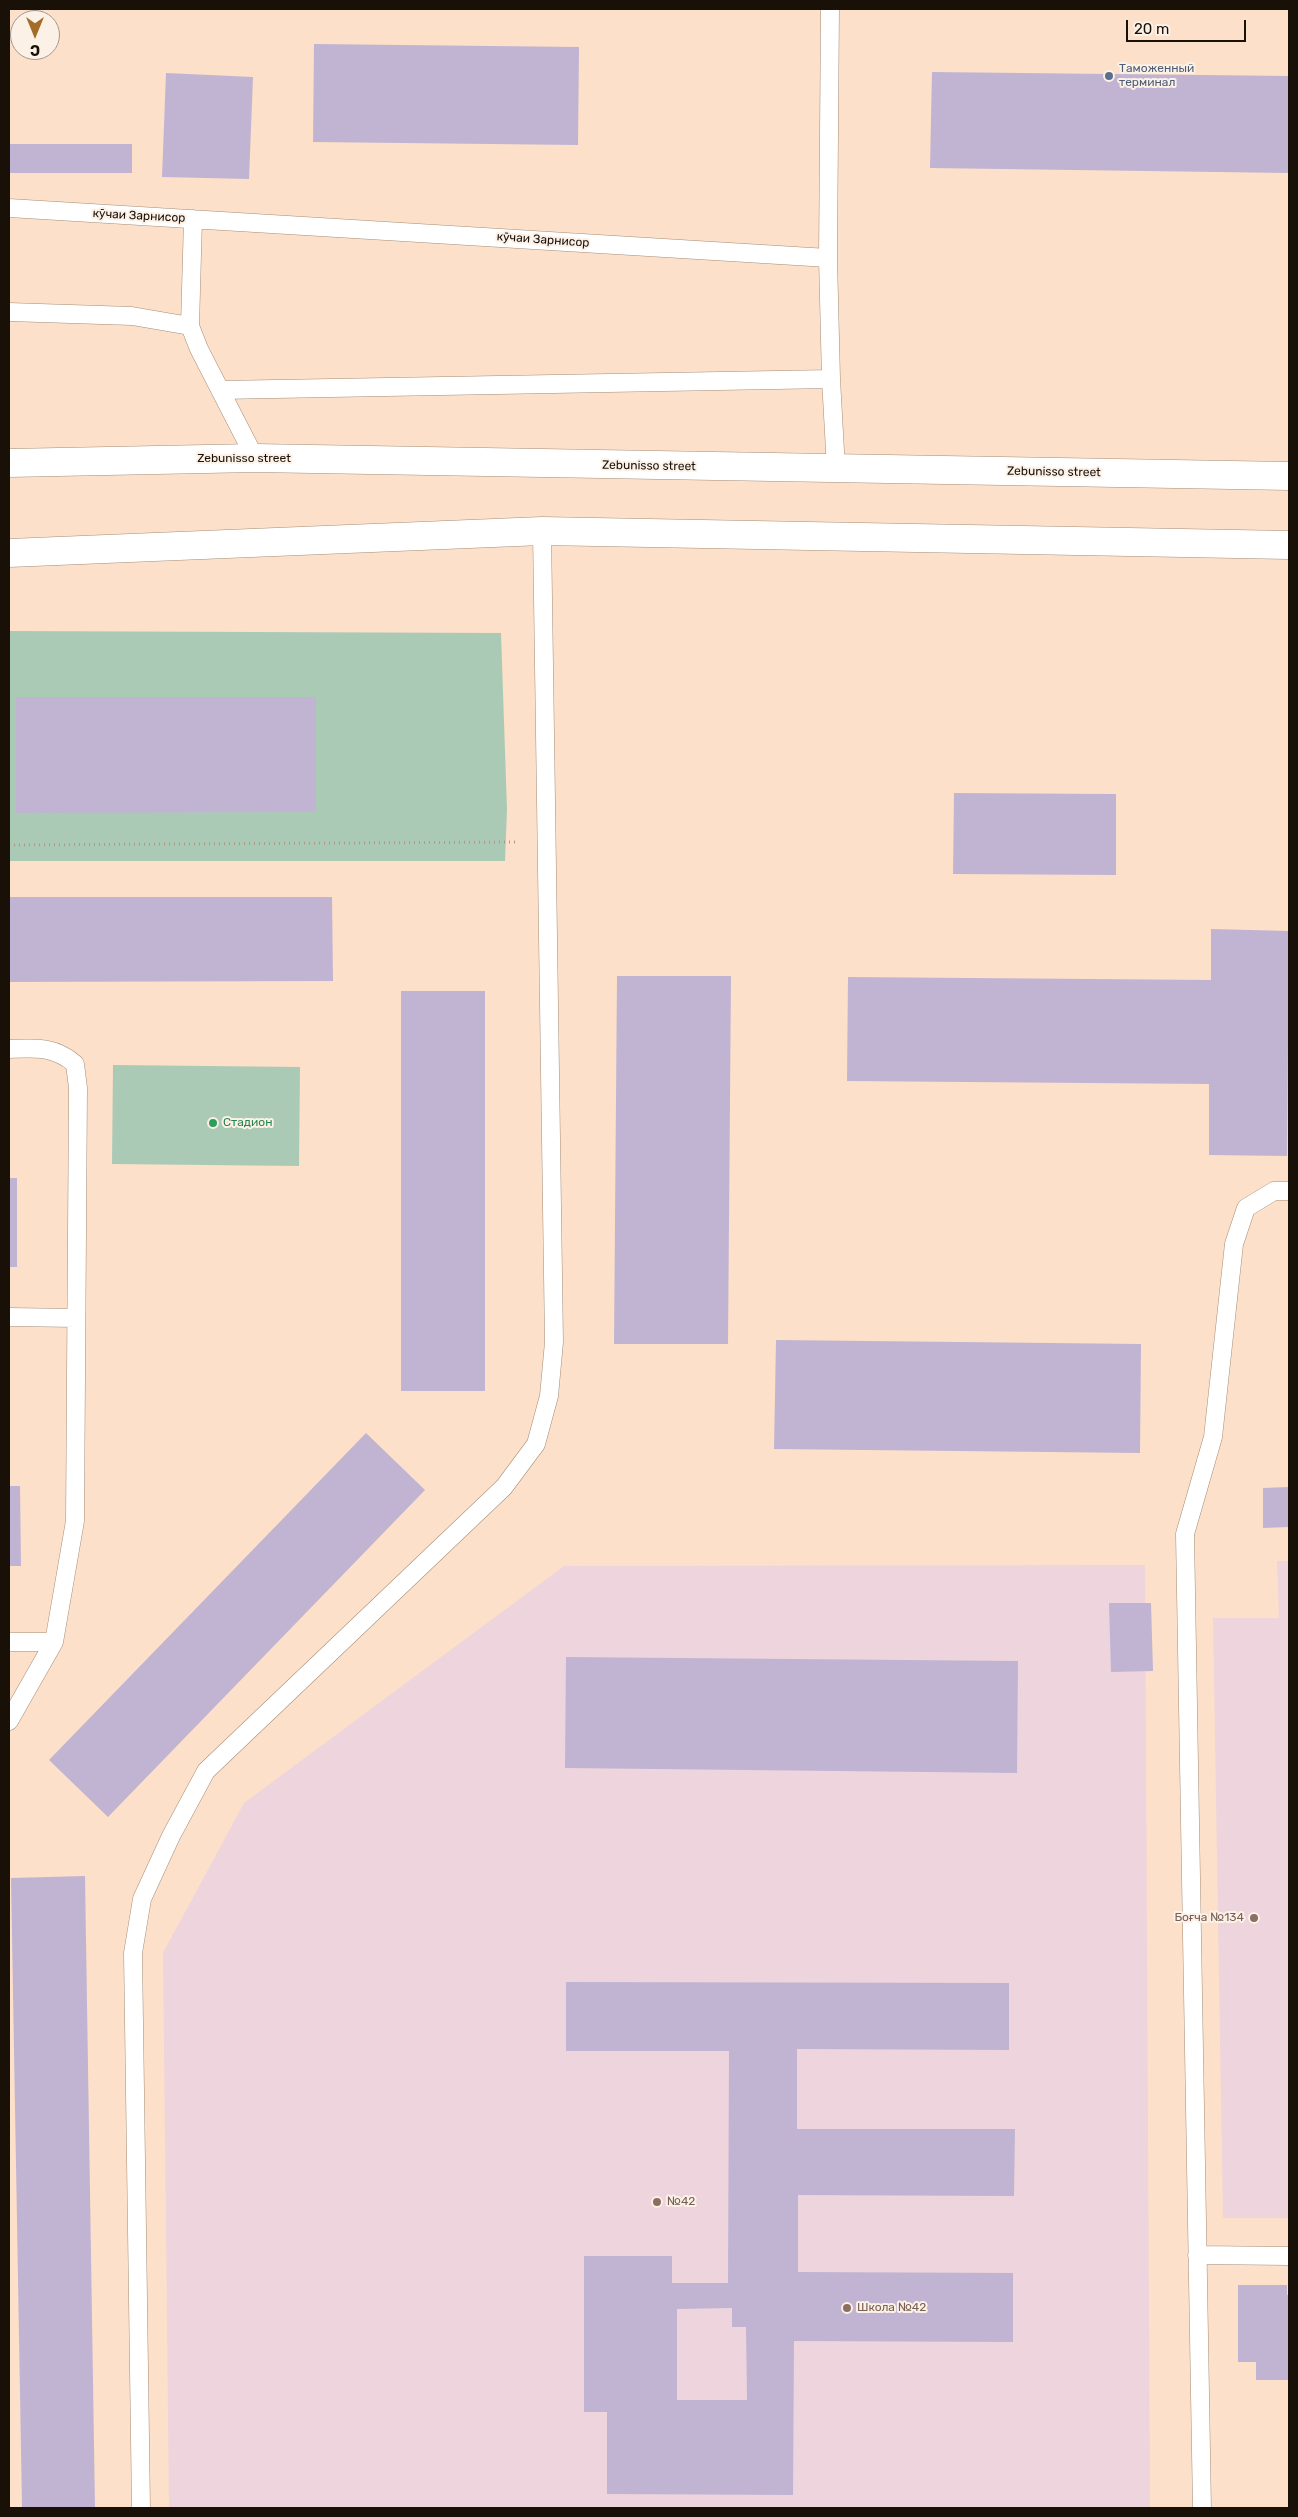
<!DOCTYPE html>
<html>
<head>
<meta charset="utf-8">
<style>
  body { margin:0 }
  #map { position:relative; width:1298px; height:2517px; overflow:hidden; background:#fce0c9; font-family:Rubik,sans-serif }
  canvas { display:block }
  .frame { position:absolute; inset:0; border:10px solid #191008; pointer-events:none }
  .north { position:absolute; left:10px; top:10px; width:50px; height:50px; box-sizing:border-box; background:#fcf1e7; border:1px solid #a1978e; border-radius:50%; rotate:180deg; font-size:14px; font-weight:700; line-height:20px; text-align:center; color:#191008 }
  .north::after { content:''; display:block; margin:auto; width:18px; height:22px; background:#a46c29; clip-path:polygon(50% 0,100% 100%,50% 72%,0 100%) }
  .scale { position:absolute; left:1126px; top:20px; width:120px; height:22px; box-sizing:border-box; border:2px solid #191008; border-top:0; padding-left:6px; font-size:15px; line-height:18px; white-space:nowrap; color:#191008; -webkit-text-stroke:4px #fcf1e7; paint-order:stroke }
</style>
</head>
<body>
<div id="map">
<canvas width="1298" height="2517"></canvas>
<div class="frame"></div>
<div class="north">С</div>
<div class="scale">20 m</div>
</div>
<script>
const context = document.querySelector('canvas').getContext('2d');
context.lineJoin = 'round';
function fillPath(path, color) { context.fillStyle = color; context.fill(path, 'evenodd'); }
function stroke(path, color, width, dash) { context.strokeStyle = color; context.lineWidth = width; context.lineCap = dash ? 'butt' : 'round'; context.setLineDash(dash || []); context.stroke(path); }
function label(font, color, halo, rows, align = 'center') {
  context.font = font + ' Rubik,sans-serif'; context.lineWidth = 4; context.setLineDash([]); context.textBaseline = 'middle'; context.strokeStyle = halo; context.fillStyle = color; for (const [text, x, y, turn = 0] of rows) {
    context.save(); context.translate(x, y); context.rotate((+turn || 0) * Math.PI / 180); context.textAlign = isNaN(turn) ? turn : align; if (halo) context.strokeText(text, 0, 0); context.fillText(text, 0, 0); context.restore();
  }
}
const education = new Path2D(`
  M1277 1561H1289V2218H1223L1213 1618H1279Z
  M1145 1565 1150 2508H169L163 1953 244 1803 564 1566Z`);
const green = new Path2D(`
  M9 631 501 633 507 810 505 861H9Z
  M113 1065 300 1067 299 1166 112 1164Z`);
const building = new Path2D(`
  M314 44 579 47 578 145 313 142Z
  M932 72 1289 76V173L930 168Z
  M166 73 253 77 249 179 162 177Z
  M9 144H132V173H9Z
  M16 697H316V812L16 813Z
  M954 793 1116 794V875L953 874Z
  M9 897H332L333 981 9 982Z
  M1211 929 1289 931 1287 1156 1209 1155V1084L847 1081 848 977 1211 980Z
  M617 976H731L728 1344H614Z
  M401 991H485V1391H401Z
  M9 1178H17V1267H9Z
  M776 1340 1141 1344 1140 1453 774 1449Z
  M366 1433 425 1490 108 1817 49 1760Z
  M9 1486H20L21 1566H9Z
  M1289 1487V1527L1263 1528V1488Z
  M1109 1603H1151L1153 1671 1111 1672Z
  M566 1657 1018 1661 1017 1773 565 1768Z
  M85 1876 95 2508H22L11 1878Z
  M566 1982 1009 1983V2050L797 2049V2129H1015L1014 2196 798 2195V2272L1013 2273V2342L794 2341 793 2495 607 2494V2412H584V2256H672V2283H728L729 2051H566ZM732 2308V2327H746L747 2400H677V2309Z
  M1238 2285H1287V2295H1289V2380H1256V2362H1238Z`);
const path = new Path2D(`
  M9 845 516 842`);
const lane = new Path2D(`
  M9 208 828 258 830 9
  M828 258 831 379 836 469
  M9 312 132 316 190 326 199 349 255 458
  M190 326 193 219
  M220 390 831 379
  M9 1049C35 1048 54 1046 75 1064L78 1088 75 1521 54 1642 9 1721
  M9 1317 76 1318
  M9 1642H54
  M1197 2255 1289 2256
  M141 2508 133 1953 142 1899 171 1836 206 1771 504 1487 536 1444 549 1396 554 1342 542 531
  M1202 2508 1185 1534 1213 1437 1234 1244 1246 1208 1274 1191H1289`);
const secondary = new Path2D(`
  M9 463 255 458 1289 476
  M9 553 542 531 1289 545`);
const markers = [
  [1109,76,5,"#5c6f8a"],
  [213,1123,5,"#2e9e5b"],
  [1254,1918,5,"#8d6e63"],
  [657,2202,5,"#8d6e63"],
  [847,2308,5,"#8d6e63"]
];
const serviceNames = [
  ["Таможенный",1119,69],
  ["терминал",1119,83]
];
const streetNames = [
  ["кӯчаи Зарнисор",139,216,3],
  ["кӯчаи Зарнисор",543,240,4],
  ["Zebunisso street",244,459],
  ["Zebunisso street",649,466,1],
  ["Zebunisso street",1054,472,1]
];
const leisureNames = [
  ["Стадион",223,1123]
];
const educationNames = [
  ["Боғча №134",1244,1918,"right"],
  ["№42",667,2202],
  ["Школа №42",857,2308]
];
fillPath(education, '#eed4dc');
fillPath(green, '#abcab6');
fillPath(building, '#c0b4d2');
stroke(lane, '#a68d77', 19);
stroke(secondary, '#a68d77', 29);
stroke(path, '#af9a88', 3, [1, 4]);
stroke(lane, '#fff', 18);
stroke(secondary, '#fff', 28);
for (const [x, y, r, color] of markers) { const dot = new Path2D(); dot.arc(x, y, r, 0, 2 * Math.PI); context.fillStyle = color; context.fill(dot); stroke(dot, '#fcf1e7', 2); }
label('12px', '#4e5e75', '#fcf1e7', serviceNames, 'left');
label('12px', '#191008', '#fcf1e7', streetNames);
label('12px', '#27864d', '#fcf1e7', leisureNames, 'left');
label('12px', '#785e54', '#fcf1e7', educationNames, 'left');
</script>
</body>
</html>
